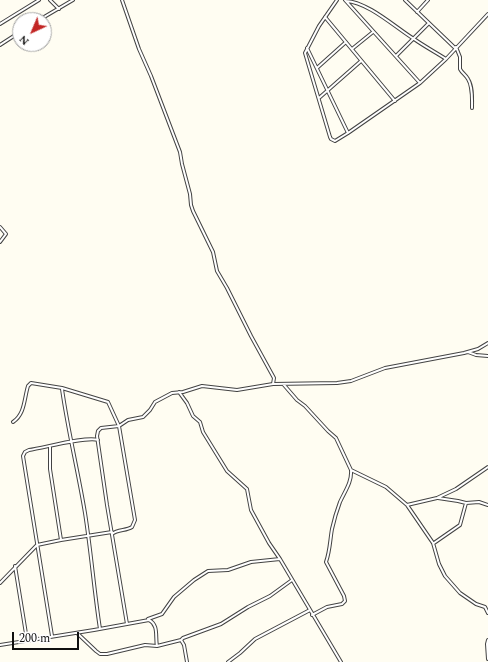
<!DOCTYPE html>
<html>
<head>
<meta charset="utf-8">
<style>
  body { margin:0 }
  #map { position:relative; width:488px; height:662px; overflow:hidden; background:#fffdf2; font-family:Spectral,serif }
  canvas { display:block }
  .north { position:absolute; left:12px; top:12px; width:40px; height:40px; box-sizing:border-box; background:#fff; border:1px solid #9f9f9f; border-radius:50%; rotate:224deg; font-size:11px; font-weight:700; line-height:16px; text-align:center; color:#101010 }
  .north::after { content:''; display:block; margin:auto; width:14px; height:18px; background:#c22625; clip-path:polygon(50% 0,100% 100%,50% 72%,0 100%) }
  .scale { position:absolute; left:12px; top:632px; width:67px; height:18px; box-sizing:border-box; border:2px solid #101010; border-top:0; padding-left:5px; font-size:12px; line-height:14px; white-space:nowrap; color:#101010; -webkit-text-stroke:3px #fff; paint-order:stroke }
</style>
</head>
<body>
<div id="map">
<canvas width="488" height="662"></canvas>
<div class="north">N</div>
<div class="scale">200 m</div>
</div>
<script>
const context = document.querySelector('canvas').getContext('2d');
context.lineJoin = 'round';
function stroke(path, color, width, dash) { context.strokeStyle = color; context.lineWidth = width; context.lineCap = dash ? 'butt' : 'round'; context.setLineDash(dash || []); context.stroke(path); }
const minor = new Path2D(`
  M50 0 59 9
  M122 0 139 49 151 76 180 152 182 164 190 194 191 205 193 211 213 252 217 271 227 288 251 336 274 378 273 384
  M337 0 319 26 305 53 330 137 331 139 335 141 348 133 420 83 446 59 488 14
  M345 0 420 83
  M405 0 455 48
  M346 1C368 2 396 28 414 39 424 46 435 52 446 59
  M417 12 428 0
  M325 17 395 101
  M39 20 73 0
  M0 24 39 0
  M0 45 20 32
  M456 47 460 57V69C462 73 466 75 468 79 473 87 472 99 472 108
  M307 48 348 133
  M352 49 373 32
  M396 56 429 23
  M317 68 346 42
  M319 98 361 61
  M0 227 6 234 0 242
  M468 352 476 355 488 356
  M284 385 297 400 305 406 328 431 336 438 351 470C352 482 345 491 340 502 337 510 334 520 332 529 330 540 330 551 326 562L344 596 345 601 342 604 327 607 312 615
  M62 389C68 431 78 471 85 513 91 551 94 590 100 629
  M179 392 187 403 193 416 200 422 203 432 227 471 247 489 251 510 269 543 280 559 341 662
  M13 422C25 414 24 399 28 386L31 383 62 388 108 402 119 426 135 520 132 527C126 531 118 529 112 534
  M50 447V469L61 540
  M351 470 386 487 407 505 433 543 439 564 445 576 460 593 476 604 485 607 488 613
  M438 498 458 501 466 503 479 502 488 505
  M407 505 437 498 456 489 488 467
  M434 543 460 525 466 503
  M15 566 27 640
  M0 583 37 545 61 540 112 532
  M148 619 162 614 174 597 194 580 208 571 228 570 251 562 280 559
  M127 624 107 505 97 436 98 431 101 428 119 426 128 420 143 417 150 410 155 402 172 393 183 392 202 386 237 390 273 384 337 383 351 381 385 368 464 353 478 349 488 343
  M77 633 96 651 100 654H107L145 645 157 646
  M52 636 23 456 25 452 29 450C44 448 86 436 98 440
  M181 640 183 638 221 624 248 607 270 596 292 580
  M488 640 487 644 488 659
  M0 645 94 630 149 620C159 625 155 637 157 646L181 640 184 645 187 662
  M228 662 240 653 255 639 310 610`);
stroke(minor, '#434343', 4);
stroke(minor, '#fff', 2);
</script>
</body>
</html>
